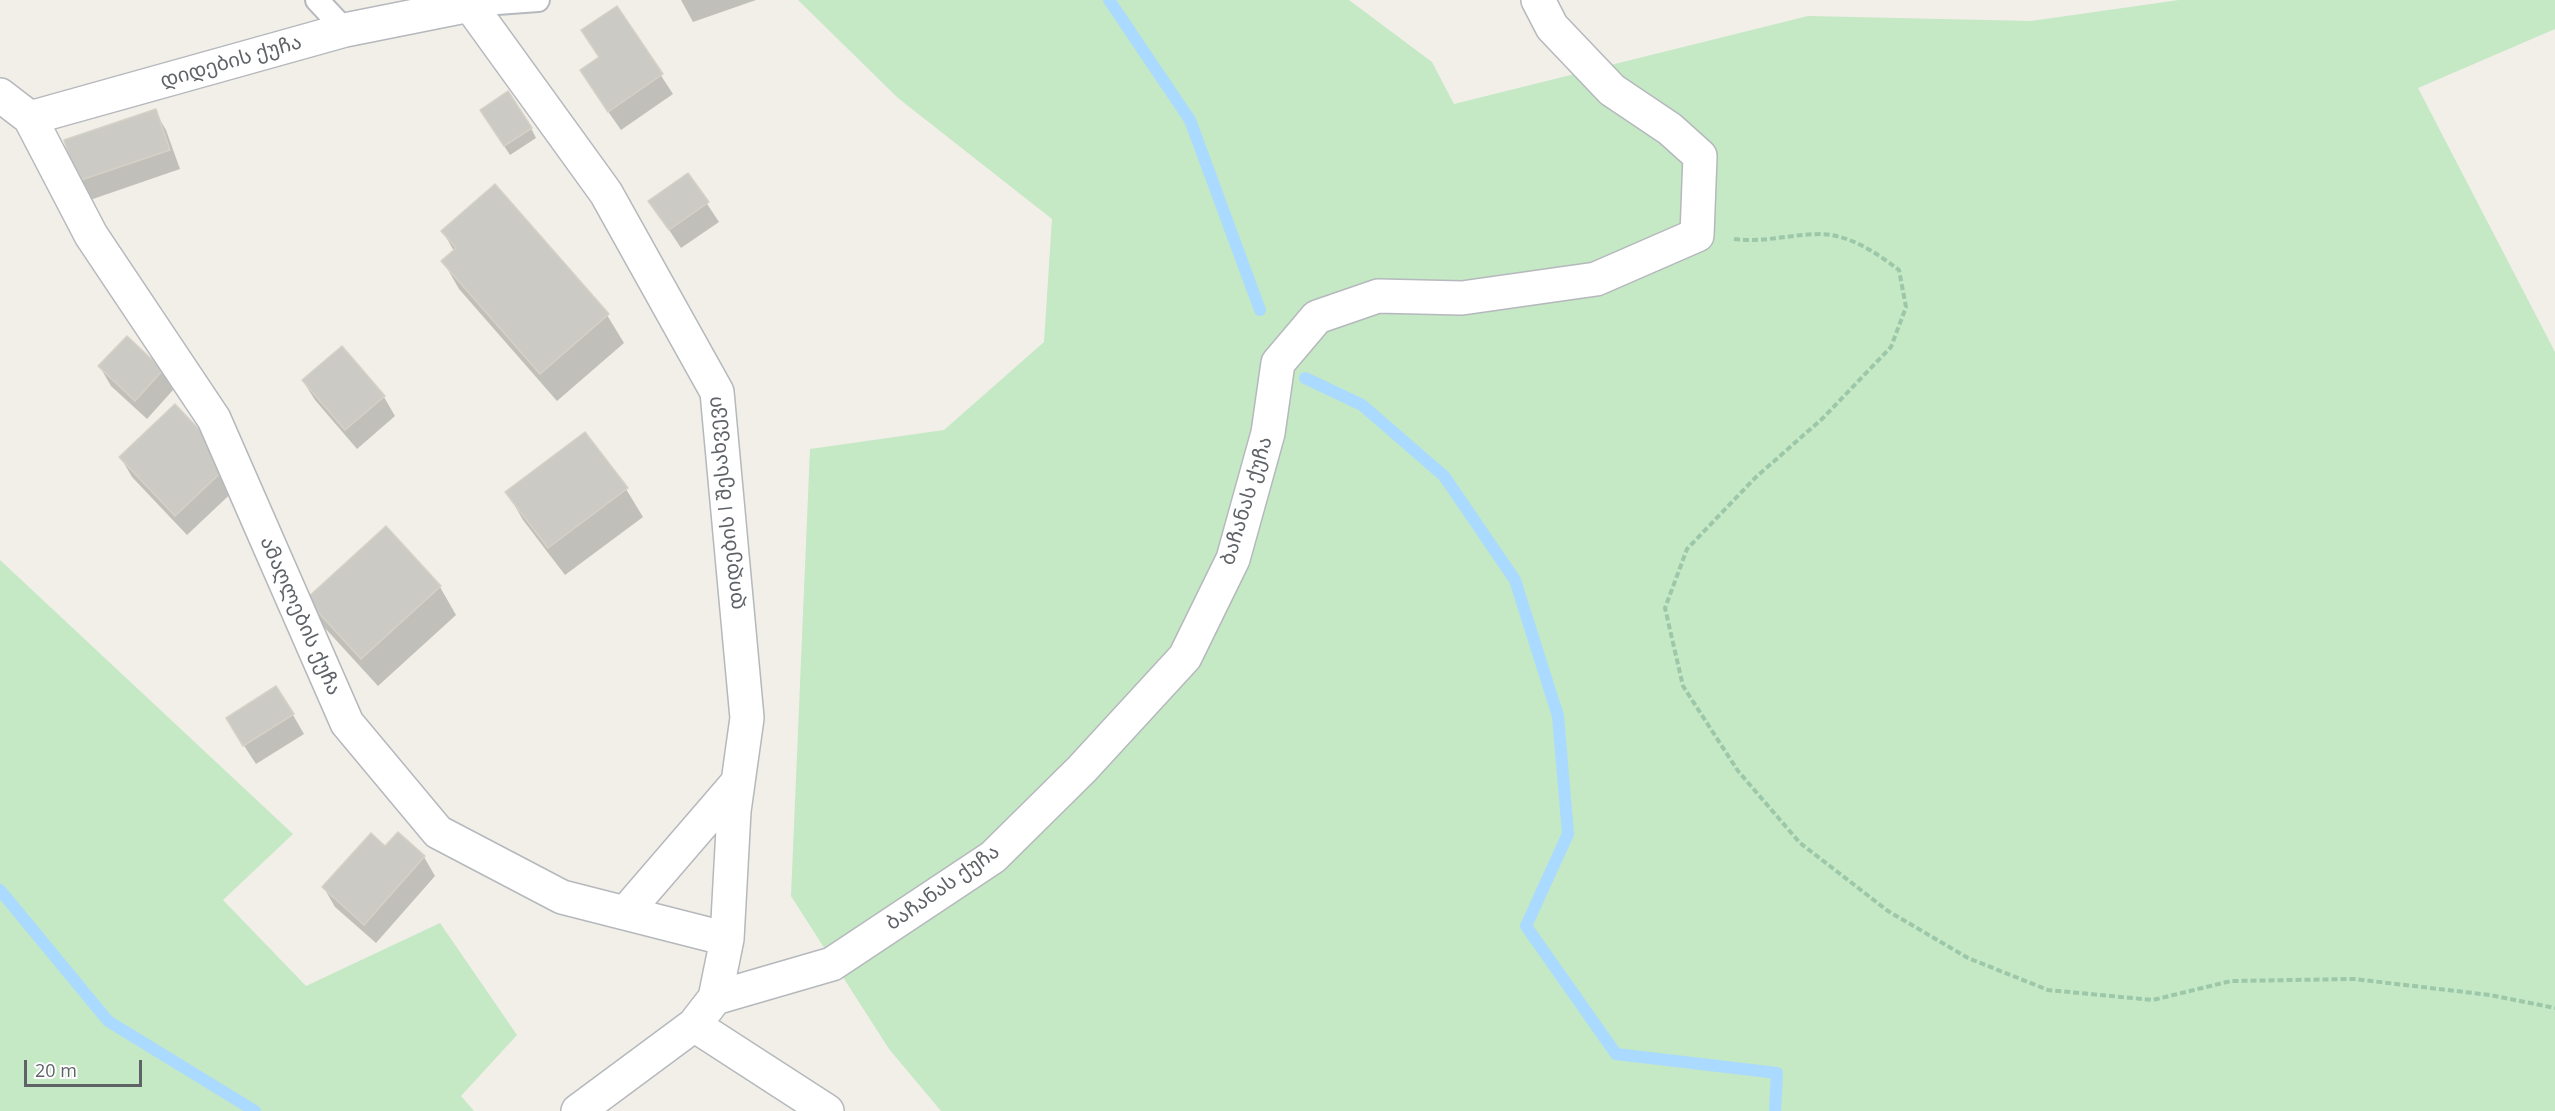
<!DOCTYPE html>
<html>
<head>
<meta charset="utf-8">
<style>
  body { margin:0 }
  #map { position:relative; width:2555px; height:1111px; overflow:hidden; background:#f1efe8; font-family:"Open Sans",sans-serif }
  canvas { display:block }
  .scale { position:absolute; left:24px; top:1060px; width:118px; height:27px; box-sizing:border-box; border:3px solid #5f6368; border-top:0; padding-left:8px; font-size:18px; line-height:21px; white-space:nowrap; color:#5f6368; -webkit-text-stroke:4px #fff; paint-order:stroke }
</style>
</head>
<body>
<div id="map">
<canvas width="2555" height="1111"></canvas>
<div class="scale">20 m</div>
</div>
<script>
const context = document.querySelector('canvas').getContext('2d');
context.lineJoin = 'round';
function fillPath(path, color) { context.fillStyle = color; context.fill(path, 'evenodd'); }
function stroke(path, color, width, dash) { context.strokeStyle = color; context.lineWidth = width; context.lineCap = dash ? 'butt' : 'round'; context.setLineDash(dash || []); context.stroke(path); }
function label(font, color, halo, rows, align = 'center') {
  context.font = font + ' "Open Sans","Noto Sans Georgian",sans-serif'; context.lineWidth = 4.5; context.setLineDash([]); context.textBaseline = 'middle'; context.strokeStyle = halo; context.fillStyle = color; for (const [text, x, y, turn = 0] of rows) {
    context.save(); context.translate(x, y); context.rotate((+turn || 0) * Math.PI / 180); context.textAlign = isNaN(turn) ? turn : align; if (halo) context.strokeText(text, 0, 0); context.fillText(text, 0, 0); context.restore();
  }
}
const green = new Path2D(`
  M798 0H1349L1432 62 1454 104 1808 16 2031 21 2179 0H2555V29L2418 88 2555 352V1111H941L889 1049 791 896 810 449 944 430 1044 342 1052 219 898 98Z
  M0 560 293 834 223 900 306 986 440 923 517 1035 461 1096 474 1111H0Z`);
const shadow = new Path2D(`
  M681 0H756L693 22Z
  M617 8 673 94 621 130 593 90 600 58Z
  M155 111 166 130 180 169 90 200 79 181Z
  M487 120 531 128 536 138 510 155Z
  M688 175 719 222 681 248 650 201Z
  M443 232 607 315 624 343 557 401 459 289 443 261 454 251Z
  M127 338 162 371 173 390 147 419 111 386 100 367Z
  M342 348 384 397 395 416 357 449 315 400 303 381Z
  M175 406 241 484 187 535 132 477 121 458Z
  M626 489 643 517 565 575 523 520 507 492Z
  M440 587 456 615 378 686 324 627 308 599Z
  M293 715 304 734 256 764 239 738Z
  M386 848 424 857 435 876 376 943 335 907 324 888Z`);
const stream = new Path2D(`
  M1109 0 1190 120 1260 310
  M1305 378 1362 405 1444 476 1515 580 1558 716 1568 834 1526 926 1616 1054 1777 1073 1775 1111
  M0 890 108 1021 255 1111`);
const building = new Path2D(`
  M617 6 663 74 608 112 580 70 599 57 581 30Z
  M508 91 532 128 504 146 480 110Z
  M156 109 170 150 78 181 64 140Z
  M688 173 709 202 669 230 648 201Z
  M495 184 609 314 540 374 441 261 456 248 441 231Z
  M127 336 163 370 135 401 98 366Z
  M342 346 385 396 345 430 302 380Z
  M175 404 231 463 175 516 119 457Z
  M585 432 628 488 548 548 505 492Z
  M386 526 441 586 361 659 306 599Z
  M276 686 294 714 243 746 226 718Z
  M398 832 425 856 364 925 322 887 371 833 385 846Z`);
const path = new Path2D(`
  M1734 239C1765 243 1790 234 1821 234 1850 235 1877 253 1899 270L1906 307 1891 347 1823 418 1755 478 1687 549 1665 608 1683 686 1738 771 1800 843 1888 911 1968 958 2048 990 2153 1000 2231 981 2354 979 2490 995 2555 1008`);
const service = new Path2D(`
  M317 0 345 30
  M470 5 538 0`);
const minor = new Path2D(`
  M0 95 30 118 91 235 214 419 347 723 438 832 562 897 727 939
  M30 118 345 30 470 5 606 193 717 392 747 718 734 811 727 939 715 998
  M626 912 738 782
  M694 1025 827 1111
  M578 1111 694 1025 715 998 832 964 993 857 1082 769 1185 657 1233 559 1268 433 1278 363 1317 317 1378 296 1462 298 1596 279 1697 235 1700 156 1670 129 1612 90 1552 27 1538 0`);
const streetNames = [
  ["დიდების ქუჩა",231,62,-16],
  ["ბაჩანას ქუჩა",1247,501,-73],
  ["დიდების I შესახვევი",726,503,-96],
  ["ამაღლების ქუჩა",300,616,66],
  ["ბაჩანას ქუჩა",943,888,-35]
];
fillPath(green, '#c5e8c5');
fillPath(shadow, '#0003');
stroke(stream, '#aadaff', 12);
fillPath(building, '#cccac5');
stroke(building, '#d6d1c6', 1.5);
stroke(service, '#b5b8bc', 26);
stroke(minor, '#b5b8bc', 36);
stroke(path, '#9cc7a9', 4, [6, 3]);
stroke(service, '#fff', 22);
stroke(minor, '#fff', 33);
label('20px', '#5f6368', '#fff', streetNames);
</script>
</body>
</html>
